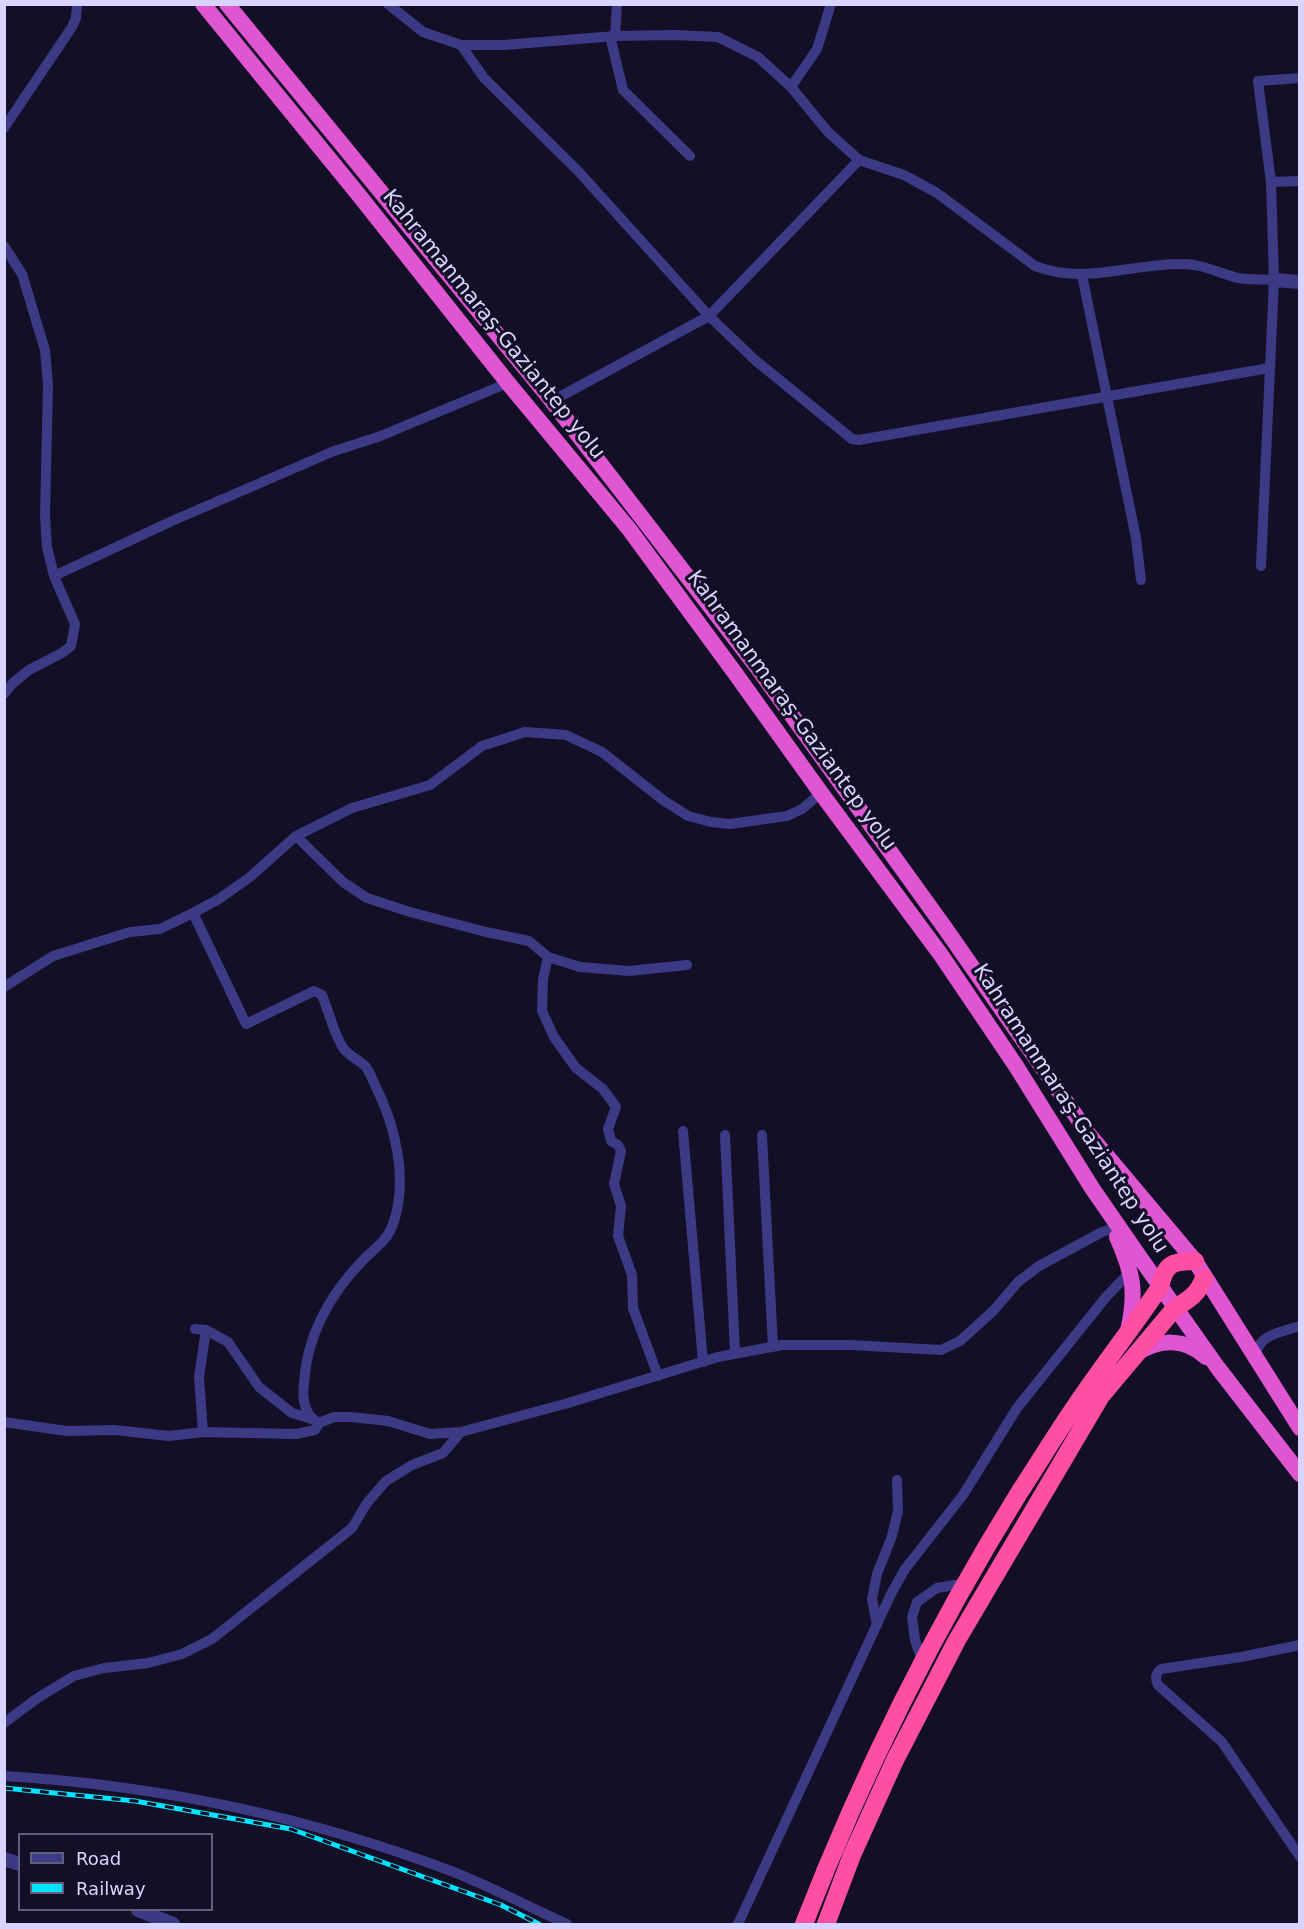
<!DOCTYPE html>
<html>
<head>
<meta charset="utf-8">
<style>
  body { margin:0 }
  #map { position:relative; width:1304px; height:1929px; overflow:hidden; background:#130f26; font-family:"DejaVu Sans",sans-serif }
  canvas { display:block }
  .frame { position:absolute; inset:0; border:6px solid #d9d4ff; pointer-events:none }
  .legend { position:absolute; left:18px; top:1833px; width:195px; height:78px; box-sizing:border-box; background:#130f26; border:2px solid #625e7d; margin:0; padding:8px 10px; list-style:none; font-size:18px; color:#d9d4ff }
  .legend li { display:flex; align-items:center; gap:12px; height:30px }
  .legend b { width:30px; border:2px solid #625e7d }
</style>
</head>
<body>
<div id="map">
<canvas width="1304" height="1929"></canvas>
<div class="frame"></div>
<ul class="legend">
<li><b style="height:8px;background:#3d3a85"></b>Road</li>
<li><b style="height:8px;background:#00e5ff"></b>Railway</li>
</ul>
</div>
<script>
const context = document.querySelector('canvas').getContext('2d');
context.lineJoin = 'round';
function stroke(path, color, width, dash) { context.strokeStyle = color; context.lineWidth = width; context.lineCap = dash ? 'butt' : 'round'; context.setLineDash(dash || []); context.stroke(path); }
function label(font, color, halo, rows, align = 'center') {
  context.font = font + ' "DejaVu Sans",sans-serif'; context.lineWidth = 6; context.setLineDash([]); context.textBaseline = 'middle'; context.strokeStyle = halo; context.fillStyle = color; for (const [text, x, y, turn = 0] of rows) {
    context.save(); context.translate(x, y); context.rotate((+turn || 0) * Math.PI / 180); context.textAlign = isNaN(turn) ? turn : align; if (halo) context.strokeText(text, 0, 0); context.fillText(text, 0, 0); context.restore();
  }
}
const minor = new Path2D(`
  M388 4 423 32 461 45H504L615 36 675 35 718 37 758 57 791 87 828 132 859 160 904 175 937 193 1035 266C1084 285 1130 264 1180 264 1200 263 1219 273 1238 278 1249 280 1263 279 1274 280L1271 182 1258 81 1300 78
  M610 36 623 90 690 156
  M615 36 617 4
  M461 45 484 78 579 172 709 316 755 360 852 439 859 440 1269 368
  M791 87 817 49 831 4
  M4 128 72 27 76 18 77 4
  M1271 182 1300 181
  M4 246 22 274 45 350 48 385 45 515 47 547 54 576 172 521 334 451 378 437 508 383
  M1082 275 1136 538 1141 580
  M552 401 709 316 859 160
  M1261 566 1274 280
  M4 694 13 683 29 670 62 653 71 646 75 624 54 576
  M296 836 343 882 367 898 410 912 486 932 529 941 548 957 543 979 542 1011 554 1037 576 1068 603 1089 616 1107 608 1129 611 1141 618 1145 621 1151 614 1184 621 1206 618 1236 632 1275 633 1308 658 1376
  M193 913 246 1024 314 991 322 995C329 1012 333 1031 342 1046 347 1056 359 1059 366 1067 369 1071 372 1078 374 1083 395 1124 409 1179 393 1224 388 1240 375 1248 364 1259 330 1294 307 1334 304 1383 302 1398 304 1415 319 1423
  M548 957 580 967 629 971 687 965
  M4 987 53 956 130 932 160 929 193 913 219 899 250 877 296 836 352 808 430 785 482 746 525 732 566 735 602 752 663 800 688 816 711 822 730 824 787 816 802 809 821 793
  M683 1131 703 1362
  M725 1135 735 1353
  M762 1135 773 1347
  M195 1329 206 1330 228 1342 259 1387 292 1413 312 1419
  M1257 1358C1254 1335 1282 1332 1300 1326
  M4 1422 67 1431 115 1430 169 1436 203 1432 296 1434 315 1430 319 1423 334 1417H351L388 1421 430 1434 461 1432 568 1403 718 1357 782 1345H851L941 1350 960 1341 993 1311 1018 1282 1039 1266 1102 1232 1112 1229
  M203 1432 199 1377 206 1330
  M877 1625 872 1599 877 1574 892 1536 898 1511 897 1480
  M1300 1645 1241 1657 1161 1669C1155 1674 1155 1678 1158 1685L1222 1742 1300 1857
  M923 1663 915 1640 912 1617 917 1602 937 1588 967 1583
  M4 1723 39 1697 74 1676 104 1668 148 1663 182 1654 212 1639 352 1528 367 1503 386 1481 412 1465 443 1453 461 1432
  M4 1776C157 1785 308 1817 451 1871 490 1886 528 1907 567 1924
  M738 1924 891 1594 905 1569 963 1495 1017 1408 1106 1297 1131 1271`);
const tertiary = new Path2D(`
  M1274 280 1300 282
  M4 1859 20 1864
  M138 1910 173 1924`);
const trunk = new Path2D(`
  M203 4 358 194 508 383 629 529 735 673 821 793 941 955 1016 1066 1092 1188 1141 1259 1218 1368 1300 1474
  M227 4 552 401 757 667 945 928 1090 1136 1195 1261 1300 1428
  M1117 1237C1133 1273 1137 1292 1128 1331
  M1137 1353C1160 1339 1185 1338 1206 1357`);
const motorway = new Path2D(`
  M804 1924C862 1775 934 1630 1019 1493 1038 1464 1056 1434 1076 1405 1103 1365 1133 1327 1160 1287 1165 1264 1172 1261 1195 1261
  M826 1924 852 1855 895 1760 957 1640 1101 1396 1175 1308C1190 1299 1198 1294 1204 1278`);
const rail = new Path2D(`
  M4 1788 135 1801 291 1829 501 1905 539 1924`);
const streetNames = [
  ["Kahramanmaraş-Gaziantep yolu",493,325,51],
  ["Kahramanmaraş-Gaziantep yolu",791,711,54],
  ["Kahramanmaraş-Gaziantep yolu",1070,1109,57]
];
stroke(minor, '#3d3a85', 10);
stroke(tertiary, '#3d3a85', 14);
stroke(trunk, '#e055d1', 16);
stroke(motorway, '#ff4fa3', 18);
stroke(rail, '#00e5ff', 5);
stroke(rail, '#130f26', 3, [9]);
label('21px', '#d9d4ff', '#130f26', streetNames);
</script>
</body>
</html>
